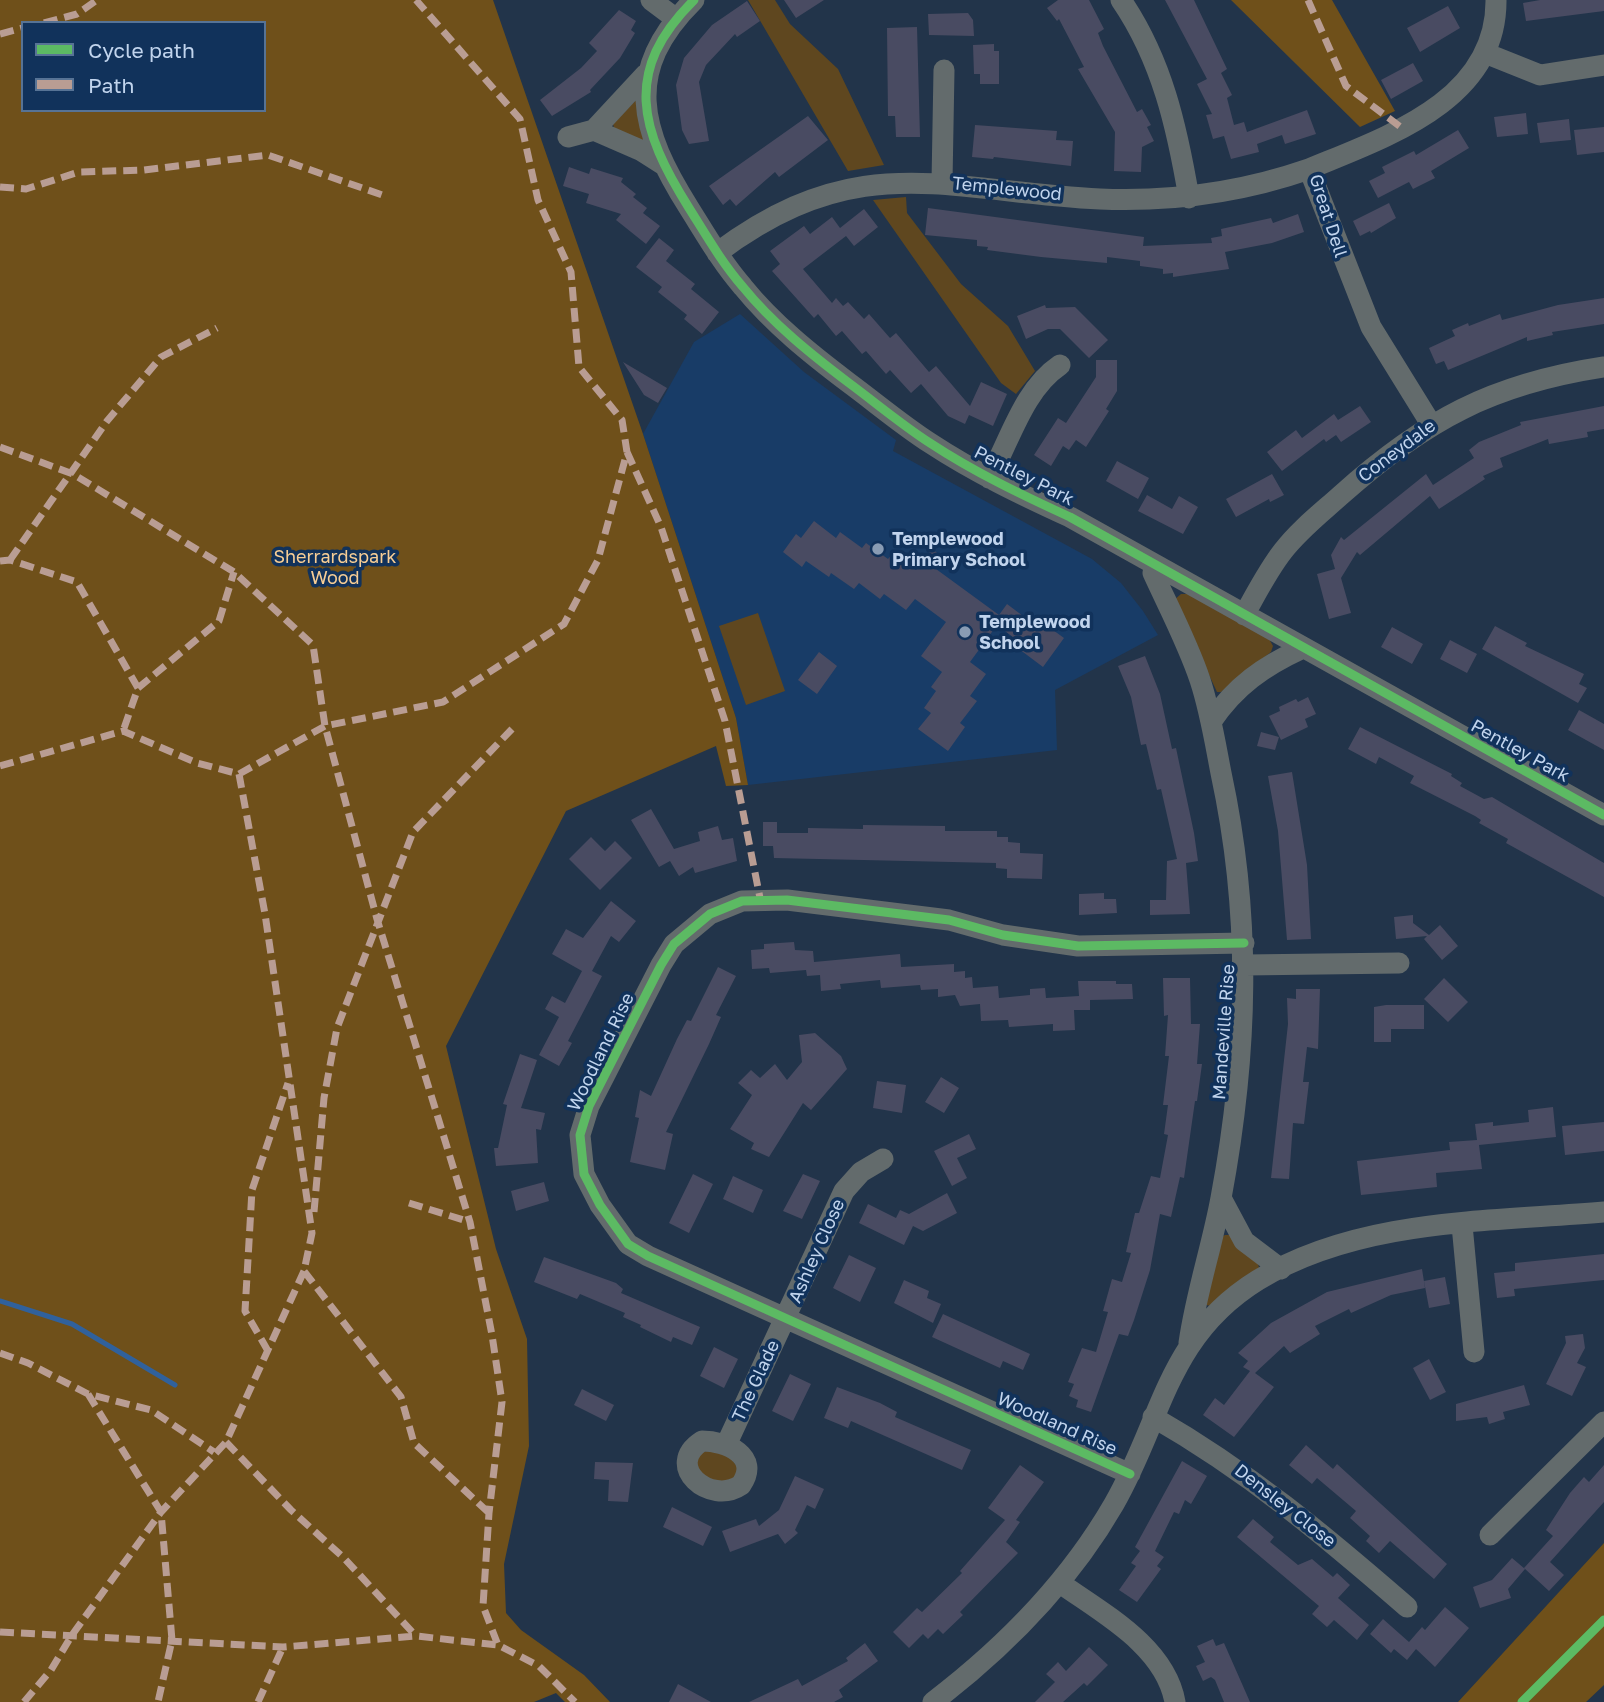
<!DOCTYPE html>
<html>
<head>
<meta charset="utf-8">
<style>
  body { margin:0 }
  #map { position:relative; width:1604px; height:1702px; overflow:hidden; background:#22344a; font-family:"Golos Text",sans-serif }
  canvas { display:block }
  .legend { position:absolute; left:21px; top:21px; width:245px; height:91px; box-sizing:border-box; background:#11325b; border:2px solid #577395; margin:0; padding:9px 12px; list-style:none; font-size:21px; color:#c1d4ed }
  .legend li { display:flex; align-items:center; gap:14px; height:35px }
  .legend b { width:35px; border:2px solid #577395 }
</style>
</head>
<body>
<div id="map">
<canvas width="1604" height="1702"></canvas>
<ul class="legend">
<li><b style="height:9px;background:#5cba63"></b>Cycle path</li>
<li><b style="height:9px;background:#b99d93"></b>Path</li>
</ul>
</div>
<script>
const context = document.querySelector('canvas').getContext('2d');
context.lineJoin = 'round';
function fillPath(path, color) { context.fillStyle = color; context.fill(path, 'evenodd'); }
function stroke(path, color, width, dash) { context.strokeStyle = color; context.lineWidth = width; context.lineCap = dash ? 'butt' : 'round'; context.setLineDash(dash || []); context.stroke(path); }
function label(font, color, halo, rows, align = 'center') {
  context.font = font + ' "Golos Text",sans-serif'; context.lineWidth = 7; context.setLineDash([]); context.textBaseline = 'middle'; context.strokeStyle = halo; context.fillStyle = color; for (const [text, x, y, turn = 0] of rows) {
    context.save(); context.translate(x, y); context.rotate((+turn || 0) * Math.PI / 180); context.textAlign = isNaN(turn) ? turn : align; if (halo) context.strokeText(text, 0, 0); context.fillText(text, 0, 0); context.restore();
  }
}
const built = new Path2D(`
  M740 314 804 372 896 440 893 451 1092 559 1121 583 1143 611 1158 635 1055 690 1057 750 748 785 736 718 643 434 694 342Z`);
const green = new Path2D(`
  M748 0H775L790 24 838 69 884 165 848 171Z
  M637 99 645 144 614 128 613 124Z
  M906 197 907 213 961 284 1008 326 1035 371 1016 394 1001 383 873 200Z
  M1181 594H1188L1268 637 1273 646 1271 652 1221 692H1217L1174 600Z
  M758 613 785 691 746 705 719 626Z
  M1225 1235H1230L1258 1263 1259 1268 1211 1306 1206 1305 1218 1239Z
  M722 1448 742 1472 727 1486 698 1475 693 1454Z`);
const forest = new Path2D(`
  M0 0H493L643 434 736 718 748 785 726 786 716 746 566 811 446 1046 496 1249 527 1339 529 1446 504 1564 506 1613 521 1630 584 1675 610 1702H565L556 1693 534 1702H0ZM23 23H264V110H23Z
  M1231 0H1332L1395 111 1360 127Z
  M1604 1543V1685L1586 1702H1458Z`);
const stream = new Path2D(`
  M0 1301 72 1324 175 1385`);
const building = new Path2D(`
  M784 0H824L796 18Z
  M1058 0H1089L1104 29 1098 33 1103 46 1137 112 1142 109 1151 125 1147 127 1154 141 1142 147 1141 172 1114 171 1115 132 1078 69 1084 67 1059 19 1057 21 1047 8Z
  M1165 0H1194L1227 69 1221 73 1232 95 1227 98 1234 125 1244 122 1247 132 1307 110 1316 134 1285 144 1282 135 1257 144 1259 152 1231 159 1224 136 1213 139 1206 115 1212 114 1197 84 1207 79Z
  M1540 0H1604V11L1526 21 1523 3Z
  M747 1 760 21 737 37 735 34 706 65 699 82 709 141 689 144 682 130 676 85 684 58 712 25Z
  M1448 6 1460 28 1420 52 1407 28Z
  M619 10 636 21 631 30 635 33 620 58 590 90 591 92 552 116 540 100 581 68 597 51 589 43Z
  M968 13 973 20 974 36 929 35 928 14Z
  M917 27 920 137H896L895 116H888L887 28Z
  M994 44V51H999V84H980V74H974L973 45Z
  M1413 63 1423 81 1391 99 1381 80Z
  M1526 113 1528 134 1497 137 1494 117Z
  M808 116 828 140 779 177 775 172 736 206 730 199 723 205 709 186Z
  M1569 119 1571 140 1540 143 1537 123Z
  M975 125 1057 131 1056 140 1073 141 1071 166 994 157 993 159 972 157Z
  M1604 127V152L1577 155 1574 130Z
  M1458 130 1469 148 1431 171 1435 178 1413 189 1409 182 1378 198 1369 181 1385 173 1382 167 1414 151 1416 155Z
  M569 167 589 174 591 168 623 178 621 182 636 194 633 197 647 208 643 213 660 226 646 244 616 220 621 214 586 203 589 194 563 186Z
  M1389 203 1396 218 1371 233 1370 231 1360 236 1353 221Z
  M928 208 1144 237 1143 246 1212 243 1211 238 1222 236 1221 229 1271 218 1273 223 1298 214 1304 232 1272 243 1225 252 1229 269 1173 277V273L1163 274V269L1140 266V261L1107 257V263L1041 257 987 250 988 247 977 246V240L925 235Z
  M864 209 878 227 854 246 846 236 803 269 832 303 836 298 843 306 848 302 864 319 869 314 890 338 896 333 929 372 936 366 970 406 981 382 1007 394 993 426 969 415 965 424 948 416 921 384 911 393 890 370 886 374 866 351 862 354 842 331 836 336 818 314 814 318 772 271 780 264 770 251 804 226 810 234 832 217 840 228Z
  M659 238 674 250 666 261 695 284 691 289 719 312 702 334 684 319 687 315 658 292 662 287 636 267Z
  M1604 298V324L1552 332 1553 335 1527 341V337L1448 370 1444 361 1436 364 1429 348 1455 336 1452 330 1468 323 1469 326 1500 314 1502 320 1558 305Z
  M1045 305 1046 308 1075 307 1108 340 1089 358 1060 329H1048L1026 339 1017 316Z
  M1096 360H1117V391L1106 409 1109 411 1086 447 1076 440 1069 450 1063 446 1051 466 1034 455 1058 418 1066 423 1096 377Z
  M623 362 667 388 658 403 644 395Z
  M1360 406 1371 422 1341 442 1336 435 1326 442 1324 439 1282 471 1267 452 1296 430 1302 438 1334 414 1338 420Z
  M1604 406V429L1587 432 1588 437 1549 444 1548 439 1500 458 1503 467 1483 476 1485 479 1439 509 1430 496 1360 555 1357 552 1341 578 1351 613 1329 619 1317 574 1335 569 1331 555 1341 537 1344 540 1426 474 1433 485 1474 458 1469 450 1479 442 1521 425 1520 422Z
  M1117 461 1149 478 1138 499 1106 481Z
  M1272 474 1284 495 1270 502 1269 499 1236 517 1226 499Z
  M1147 495 1172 509 1179 496 1198 507 1183 534 1138 511Z
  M814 521 836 538 840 532 862 548 866 543 888 559 893 553 916 570 932 549 944 558 936 569 999 615 1007 604 1031 622 1035 617 1064 638 1043 667 1019 649 1022 644 997 625 970 662 986 674 970 696 977 701 960 723 965 727 948 751 918 729 931 713 924 708 936 691 931 687 942 672 921 656 946 622 915 599 906 610 884 594 880 599 859 583 854 589 831 573 829 577 806 561 802 567 783 552 796 534 801 538Z
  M1495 626 1527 643 1525 646 1584 674 1579 684 1587 688 1578 703 1482 649Z
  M1392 627 1423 644 1412 664 1381 647Z
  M1450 640 1477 654 1467 673 1440 659Z
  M819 652 837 666 817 694 798 680Z
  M1145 656 1160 694 1172 749 1176 748 1194 833 1198 861 1186 863 1190 914 1150 915V900H1166L1167 861 1177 859 1161 789 1157 790 1146 744 1141 745 1131 697 1118 666Z
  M1308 697 1316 714 1305 719 1308 727 1281 740 1269 716 1280 711 1279 707 1296 699 1298 702Z
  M1579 710 1604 724V750L1568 730Z
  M1360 727 1452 774 1451 776 1462 783 1460 786 1484 799 1492 797 1604 863V897L1506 843 1508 839 1479 823 1481 820 1475 816 1410 783 1414 776 1379 757 1376 764 1348 749Z
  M1261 732 1279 737 1275 750 1257 746Z
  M1292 772 1307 865 1311 939 1287 940 1278 831 1268 776Z
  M651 809 674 849 700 841 698 832 718 826 722 840 733 838 737 861 695 873 693 867 679 876 670 861 659 867 631 820Z
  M763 822H777V833H808V828L863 829V825L945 826V831H997V837H1008V842L1020 843V853L1043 854 1042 879 1007 878V869L996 868V863L774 858 773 846H763Z
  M591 837 605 851 615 841 632 858 600 890 569 859Z
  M1104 893V899H1116L1117 913 1079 915V894Z
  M611 901 636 921 619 942 611 936 592 971 602 976 568 1041 572 1043 559 1066 539 1055 559 1017 545 1009 552 996 565 1003 582 971 552 954 566 929 583 938Z
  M1413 915V923L1429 935 1440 925 1458 946 1442 960 1424 939 1427 936 1396 939 1394 917Z
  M794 942 795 950 813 951 814 962 900 954 901 967 954 964V972L965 971V978L972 977 973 988 998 986 999 998 1030 995V989L1045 988 1046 998 1079 996 1078 981H1116V984H1132L1133 999 1090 1000V1010H1074L1075 1030 1053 1031V1024L1009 1027 1008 1020 981 1021 980 1004 960 1006 955 995 938 997V989L921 990 920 985 881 988 880 980 840 984 841 989 821 991 820 975 807 976 806 970 770 973 769 968 752 969 751 950 764 949V944Z
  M718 967 736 976 716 1015 721 1017 709 1044 666 1132 673 1134 665 1170 630 1162 639 1118 635 1117 640 1090 651 1096 677 1039 687 1020 691 1021Z
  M1163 978H1190L1191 1024H1200L1197 1064H1202L1197 1101H1195L1184 1178 1180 1177 1171 1217 1160 1214 1150 1270 1134 1320 1128 1336 1119 1334 1091 1412 1076 1407 1078 1400 1069 1396 1074 1384 1068 1382 1082 1348 1096 1352 1108 1312 1103 1311 1112 1279 1122 1282 1131 1253 1126 1252 1135 1213H1139L1151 1176 1160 1178 1168 1135 1164 1134 1168 1105H1163L1169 1056H1165L1168 1015 1164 1016Z
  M1444 978 1468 1002 1448 1022 1424 999Z
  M1296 989H1320L1318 1049 1307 1047 1303 1082H1309L1304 1124 1293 1123 1289 1179 1271 1178 1288 1024 1287 998 1296 999Z
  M1386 1005H1424V1029H1391V1042H1374V1007Z
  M815 1033 841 1056 847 1069 811 1110 803 1103 769 1157 751 1149 754 1143 730 1129 752 1095 738 1083 751 1070 760 1078 775 1064 787 1080 802 1062 799 1035Z
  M520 1054 537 1060 521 1108 545 1113 541 1130 536 1129 538 1163 496 1166 494 1148H498L507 1105 503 1104Z
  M941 1077 959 1088 944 1113 925 1102Z
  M877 1081 906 1085 902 1113 873 1108Z
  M1553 1107 1556 1137 1479 1145 1482 1169 1436 1173 1437 1187 1361 1195 1357 1161 1450 1150 1449 1142 1477 1140 1475 1124 1493 1122V1126L1529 1122 1528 1110Z
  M1604 1122V1151L1565 1155 1562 1126Z
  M969 1134 976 1149 957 1158 967 1178 952 1186 934 1151Z
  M693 1174 713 1184 689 1233 669 1223Z
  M803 1174 820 1181 802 1219 783 1211Z
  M733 1176 763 1190 753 1213 723 1199Z
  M544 1182 549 1201 516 1211 511 1191Z
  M947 1193 957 1213 923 1231 913 1226 904 1245 859 1223 868 1204 896 1218 900 1210 909 1214Z
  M1604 1254V1280L1514 1289 1515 1296 1497 1298 1494 1273 1515 1271V1263Z
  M849 1255 876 1268 860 1302 833 1288Z
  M544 1257 616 1283 623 1289 621 1293 700 1327 692 1345 673 1337 671 1342 640 1327 641 1325 623 1317 625 1313 580 1294 577 1299 534 1282Z
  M1422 1269 1425 1288 1391 1295 1351 1313 1349 1309 1315 1326 1320 1334 1290 1353 1284 1346 1255 1373 1274 1387 1234 1437 1203 1415 1215 1398 1224 1405 1250 1371 1243 1367 1248 1361 1238 1353 1271 1323 1327 1292Z
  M1445 1277 1450 1304 1429 1308 1424 1281Z
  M904 1280 929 1291 927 1298 941 1304 933 1323 894 1303Z
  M943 1314 1030 1354 1023 1370 1003 1361 1000 1368 932 1337Z
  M1583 1334 1585 1348 1577 1363 1586 1367 1572 1396 1546 1384 1566 1343 1565 1336Z
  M714 1347 738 1359 724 1388 700 1376Z
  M1429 1359 1446 1392 1430 1400 1413 1368Z
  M790 1374 811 1384 793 1421 772 1411Z
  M1524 1385 1530 1405 1503 1412 1505 1419 1489 1424 1487 1417 1456 1421V1404Z
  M837 1387 880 1403 897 1412 895 1417 971 1450 962 1470 851 1421 848 1428 824 1418Z
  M582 1389 614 1405 606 1421 574 1405Z
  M1306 1445 1333 1469 1337 1464 1447 1564 1434 1579 1390 1541 1379 1553 1366 1541 1370 1536 1350 1518 1356 1511 1317 1478 1312 1484 1289 1465Z
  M1182 1461 1207 1476 1191 1504 1185 1500 1179 1514 1174 1512 1155 1551 1164 1557 1157 1566 1161 1569 1137 1602 1119 1590 1136 1566 1131 1563 1140 1551 1135 1547Z
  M595 1462 633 1463 628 1502 608 1501 609 1480 594 1479Z
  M1020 1465 1044 1482 1016 1520 1020 1522 1006 1542 1018 1553 960 1612 963 1615 943 1634 938 1629 928 1639 923 1634 909 1648 893 1632 917 1608 922 1612 962 1573 960 1571 1005 1520 988 1508Z
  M1604 1465V1502L1550 1562 1564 1575 1549 1591 1524 1568 1553 1536 1546 1530 1570 1493 1584 1477 1589 1482Z
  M795 1476 824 1489 815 1509 807 1505 795 1530 798 1533 785 1544 778 1534 730 1552 722 1531 756 1519 759 1526 779 1510Z
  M672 1507 712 1527 703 1546 663 1527Z
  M1253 1519 1274 1537 1270 1542 1298 1565 1312 1559 1333 1577 1337 1573 1350 1585 1338 1598 1369 1625 1357 1640 1334 1620 1327 1627 1312 1614 1319 1606 1237 1537Z
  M1512 1558 1525 1569 1508 1589 1511 1598 1480 1608 1473 1587 1492 1580Z
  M1445 1607 1469 1628 1435 1667 1416 1649 1407 1660 1394 1649 1391 1653 1370 1634 1383 1619 1409 1642 1422 1627 1425 1630Z
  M1213 1639 1216 1646 1224 1643 1250 1702H1224L1215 1680 1211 1677 1203 1681 1196 1666 1205 1662 1197 1646Z
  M865 1643 878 1661 839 1690 843 1697 834 1702H749L798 1679 802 1686 848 1661 846 1658Z
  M1089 1647 1108 1665 1087 1686 1084 1683 1063 1702H1035L1055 1682 1046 1674 1058 1662 1066 1671Z
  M678 1684 711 1702H669Z`);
const street = new Path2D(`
  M651 0 675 18
  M694 0C622 71 640 130 689 208 706 235 722 263 743 287 773 324 812 355 849 383 876 403 902 425 930 443 974 472 1022 495 1070 517L1604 815
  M1121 0C1162 60 1177 127 1189 198
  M1485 53 1540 75 1604 65
  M594 130 646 74
  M568 137 594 130 640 150 662 164
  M942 182 944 70
  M717 253C859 147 943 191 1100 199 1173 202 1240 193 1309 169
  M1431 424 1371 327 1309 169C1386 137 1497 101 1496 0
  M989 478C1010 441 1023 390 1060 365
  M1155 565 1153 573C1169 608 1188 644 1200 680 1210 710 1215 742 1221 773 1252 917 1248 1053 1221 1198 1212 1247 1196 1293 1189 1343
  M1244 615C1256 594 1268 570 1283 551 1299 530 1321 513 1341 495 1425 420 1492 384 1604 367
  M1211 722C1235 686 1264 666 1303 648
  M1245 965 1399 963
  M1221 1198 1244 1241 1281 1269
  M1462 1225 1474 1352
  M1153 1417C1249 1472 1324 1535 1407 1607
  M702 1441C726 1441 761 1456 741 1485 710 1506 663 1466 702 1441Z
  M727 1443 844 1191 861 1172 883 1159
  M1130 1474 648 1256 628 1244 600 1205 584 1174 580 1135 589 1106 661 965 674 944 710 914 742 901 787 900 949 920 1003 935 1078 946 1244 943
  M1490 1535 1604 1422
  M1060 1583C1102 1613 1165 1646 1175 1702
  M933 1702C1005 1647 1069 1582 1114 1504 1163 1419 1166 1337 1258 1280 1359 1218 1490 1222 1604 1212`);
const quiet = new Path2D(`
  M1308 0 1346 86 1402 128
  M44 23 77 14 97 0
  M0 34 23 28
  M0 187 26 189 79 172 144 170 268 155 388 197
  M0 447 73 474 234 572 313 645 325 726 377 919 470 1222 492 1335 502 1402 489 1513 483 1606 498 1645
  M627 452 661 527 725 721 760 898
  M10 560 107 421 161 357 217 328
  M0 561 10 560 77 582 138 688 123 731
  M138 688 219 621 234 572
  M0 766 123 731 197 763 239 774 325 726 443 702 564 624 598 560 627 452 622 420 579 367 571 272 538 200 520 119 416 0
  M239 774 265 914 312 1233 304 1271 401 1397 414 1443 489 1513
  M409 1203 470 1222
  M314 1212 324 1098 337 1028 413 832 512 729
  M268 1351 245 1311 252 1190 288 1083
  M0 1353 28 1363 88 1394 151 1410 214 1452
  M88 1394 161 1512 172 1640 158 1702
  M226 1442 291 1510 344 1558 416 1636
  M0 1632 283 1647 416 1636 498 1645 539 1666 575 1702
  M24 1702 51 1670 72 1635 161 1512 226 1442 304 1271
  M258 1702 283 1647`);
const cycleway = new Path2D(`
  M694 0C622 71 640 130 689 208 706 235 722 263 743 287 773 324 812 355 849 383 876 403 902 425 930 443 974 472 1022 495 1070 517L1604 815
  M1130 1474 648 1256 628 1244 600 1205 584 1174 580 1135 589 1106 661 965 674 944 710 914 742 901 787 900 949 920 1003 935 1078 946 1244 943
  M1522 1702 1604 1620`);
const markers = [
  [878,549,7,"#899cb4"],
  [965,632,7,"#899cb4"]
];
const streetNames = [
  ["Templewood",1007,189,6],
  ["Great Dell",1328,216,72],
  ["Coneydale",1397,451,-37],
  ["Pentley Park",1024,476,27],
  ["Pentley Park",1520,751,29],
  ["Mandeville Rise",1224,1032,-86],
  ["Woodland Rise",601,1052,-64],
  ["Ashley Close",817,1251,-66],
  ["The Glade",756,1381,-65],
  ["Woodland Rise",1057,1424,24],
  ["Densley Close",1285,1506,38]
];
const poiNames = [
  ["Templewood",892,539],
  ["Primary School",892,560],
  ["Templewood",979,622],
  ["School",979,643]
];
const parkNames = [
  ["Sherrardspark",335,557],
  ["Wood",335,578]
];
fillPath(built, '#183c67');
fillPath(green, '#5f471f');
fillPath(forest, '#6f501a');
stroke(stream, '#30619c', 5);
fillPath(building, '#494b62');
stroke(street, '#636b6c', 21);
stroke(quiet, '#b99d93', 7, [14, 7]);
stroke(cycleway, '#5cba63', 9);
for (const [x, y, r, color] of markers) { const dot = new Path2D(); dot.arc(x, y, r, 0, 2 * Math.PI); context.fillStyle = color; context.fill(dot); stroke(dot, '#11325b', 2.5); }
label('18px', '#c1d4ed', '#11325b', streetNames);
label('bold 18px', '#c1d4ed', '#11325b', poiNames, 'left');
label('18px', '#f8ce95', '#11325b', parkNames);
</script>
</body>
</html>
